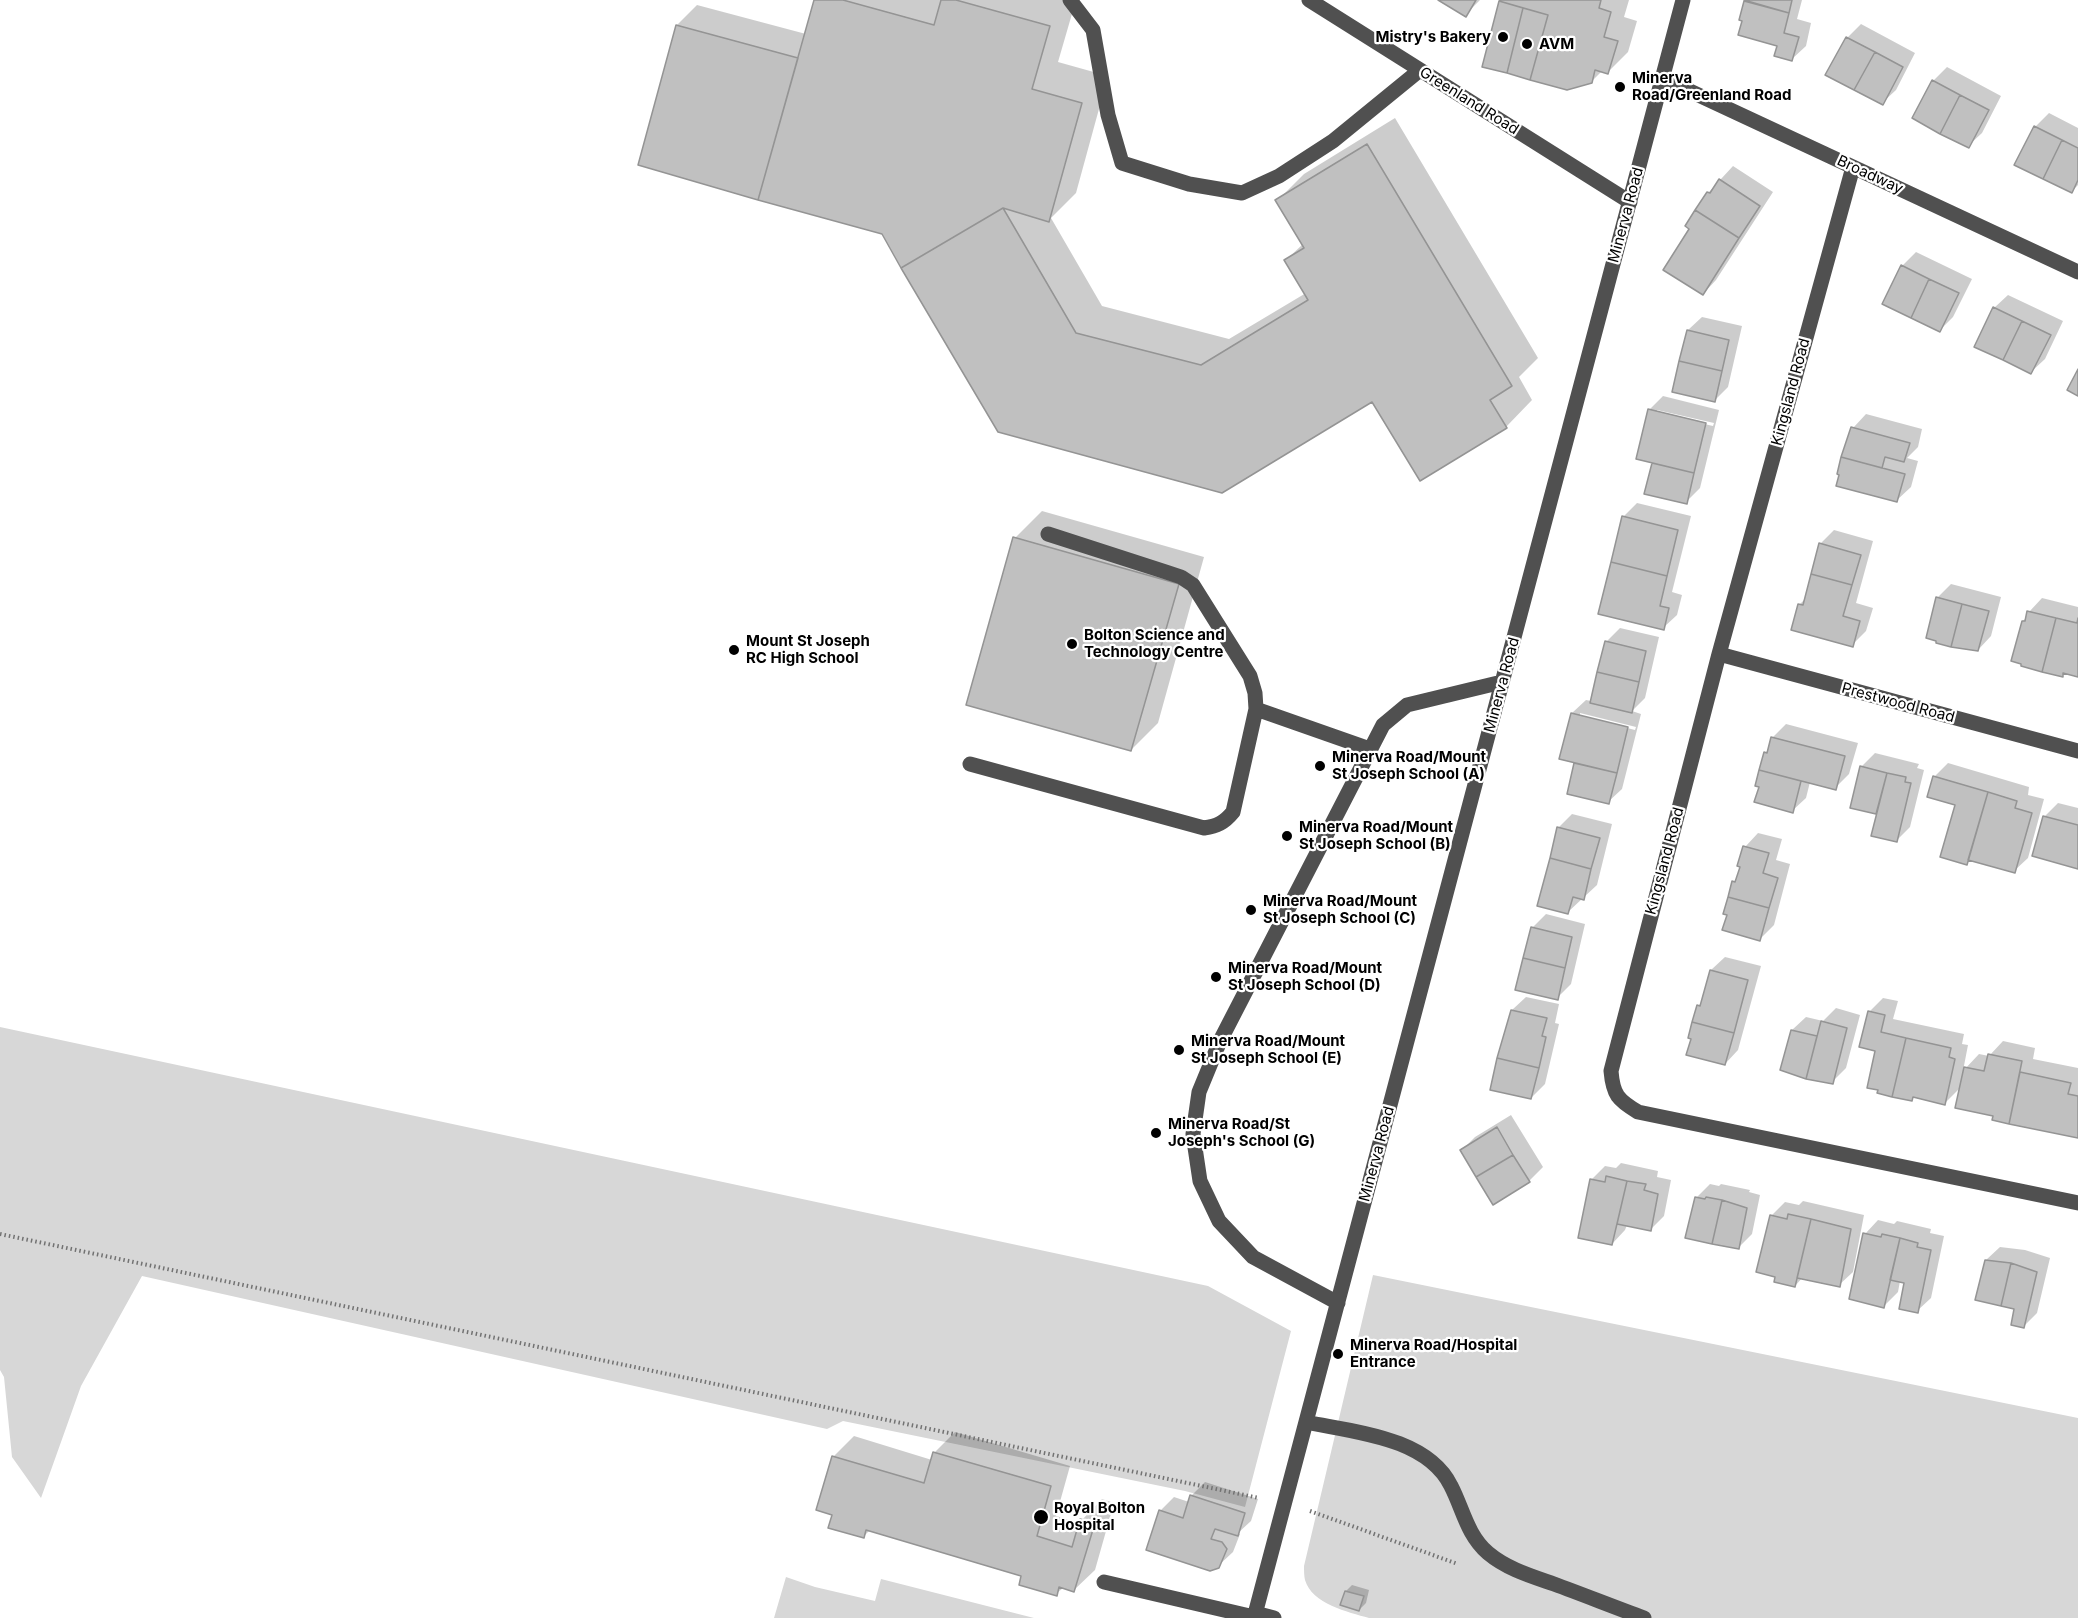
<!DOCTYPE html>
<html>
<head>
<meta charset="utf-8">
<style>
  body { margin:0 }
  canvas { display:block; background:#fff }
</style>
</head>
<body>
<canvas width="2078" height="1618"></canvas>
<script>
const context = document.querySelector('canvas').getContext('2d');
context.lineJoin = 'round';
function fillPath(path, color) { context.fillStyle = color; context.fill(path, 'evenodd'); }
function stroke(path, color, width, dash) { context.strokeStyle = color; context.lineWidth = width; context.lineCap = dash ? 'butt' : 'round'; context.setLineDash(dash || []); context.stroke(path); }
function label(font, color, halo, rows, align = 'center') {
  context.font = font + ' Inter,sans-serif'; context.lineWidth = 4.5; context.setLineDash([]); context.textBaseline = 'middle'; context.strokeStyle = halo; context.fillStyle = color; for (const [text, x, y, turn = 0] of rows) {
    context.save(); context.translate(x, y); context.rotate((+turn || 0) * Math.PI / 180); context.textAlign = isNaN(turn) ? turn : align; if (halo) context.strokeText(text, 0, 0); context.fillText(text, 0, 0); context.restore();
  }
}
const green = new Path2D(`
  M0 1027 1208 1286 1291 1331 1245 1507 1185 1491 843 1421 827 1429 142 1276 81 1386 41 1498 12 1457 4 1377 0 1370Z
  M1373 1275 2078 1418V1618H1369C1348 1612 1312 1604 1305 1580 1304 1576 1304 1570 1304 1566Z
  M786 1577 815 1587 875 1601 881 1579 1034 1618H774Z`);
const shadow = new Path2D(`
  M816 0H1076L1058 62 1108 76 1076 193 1051 218 1102 306 1229 339 1306 293 1286 260 1303 244 1277 201 1304 174 1395 118 1538 358 1519 377 1532 400 1506 427 1373 400 1222 491 883 232 677 25 697 5 806 34Z
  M1441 0H1480L1465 15Z
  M1501 0H1629L1624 17 1637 21 1628 52 1608 72 1602 71 1591 82 1484 66Z
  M1746 0H1802L1797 19 1811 23 1806 46 1792 59 1779 45 1740 19Z
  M1861 24 1915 53 1896 90 1882 103 1847 38Z
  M1947 67 2001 96 1982 133 1968 146 1933 81Z
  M2049 113 2078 128V185L2072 191 2035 127Z
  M1733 166 1773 192 1716 280 1703 294 1691 228 1687 226 1709 192Z
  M1916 252 1972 279 1953 317 1940 330 1902 266Z
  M2008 295 2063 321 2045 359 2031 372 1994 308Z
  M1702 317 1742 326 1728 387 1714 401 1688 330Z
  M1663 396 1719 410 1700 488 1686 502 1646 493 1654 461 1649 410ZM1657 410 1714 423 1713 426 1657 413Z
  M1866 414 1922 429 1918 447 1907 458 1918 461 1911 487 1897 500 1853 428Z
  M1637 503 1691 516 1672 592 1682 595 1677 615 1663 628 1623 517Z
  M1042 511 1204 557 1158 723 1131 750 1015 538Z
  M1834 530 1873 541 1856 603 1873 608 1866 631 1852 645 1799 605 1806 598 1820 544Z
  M1951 584 2001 597 1991 636 1978 650 1968 647 1966 649 1938 642 1937 598Z
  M2042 598 2078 607V675L2065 672 2062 675 2023 621 2027 617 2029 612Z
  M1620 628 1659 637 1645 698 1632 711 1641 714 1622 789 1608 802 1568 793 1576 762 1572 713 1586 700 1591 701 1606 642ZM1580 713 1636 727 1635 730 1580 716Z
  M1786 724 1858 743 1849 774 1835 788 1810 782 1806 798 1792 811 1757 785 1765 753 1769 749 1772 738Z
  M1875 753 1919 764 1917 768 1924 770 1910 827 1896 841 1878 813 1851 807 1861 767Z
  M1948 763 2029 787 2028 795 2044 799 2028 858 2014 871 1971 859 1967 863 1957 804 1934 777Z
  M2058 803 2078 808V867L2045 816Z
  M1572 814 1612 824 1597 885 1568 912 1558 828Z
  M1758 833 1782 839 1776 860 1790 864 1774 925 1760 939 1729 914 1733 882 1739 877 1745 847Z
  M1546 914 1585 924 1571 984 1557 998 1532 928Z
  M1725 957 1761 966 1738 1050 1725 1064 1698 1006 1703 1001 1711 970Z
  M1526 997 1559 1004 1555 1023 1559 1024 1545 1084 1531 1098 1491 1089 1506 1028 1509 1024 1512 1010Z
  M1883 998 1898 1001 1893 1019 1964 1034 1962 1044 1968 1045 1963 1071 1979 1054 1989 1056 2003 1041 2035 1048 2033 1059 2078 1068V1137L1994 1119 1995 1115 1962 1086 1945 1103 1915 1096 1912 1099 1877 1049 1869 1012Z
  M1836 1008 1860 1015 1846 1068 1832 1082H1821L1792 1074V1030L1806 1017 1823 1021Z
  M1511 1115 1543 1167 1529 1181 1493 1203 1462 1150 1475 1137Z
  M1621 1163 1658 1171 1657 1177 1671 1180 1664 1216 1650 1230 1627 1225 1625 1230 1612 1244 1591 1180 1605 1166 1616 1168Z
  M1710 1184 1719 1186 1721 1184 1750 1190 1749 1192 1760 1195 1752 1234 1738 1248 1696 1198Z
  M1803 1201 1864 1215 1853 1272 1839 1285 1803 1277 1795 1286 1771 1216 1785 1202 1799 1205Z
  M1878 1220 1894 1224 1897 1221 1931 1229 1930 1233 1944 1236 1931 1298 1917 1311 1906 1282 1900 1281 1898 1292 1884 1306 1865 1234Z
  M2000 1247 2025 1250 2050 1258 2037 1313 2023 1327 2016 1308 1986 1260Z
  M955 1432 1070 1466 1056 1516 1081 1523 1082 1520 1102 1499 1114 1503 1095 1570 1074 1590 1064 1587 1056 1594 1023 1575 870 1530 863 1537 833 1514V1457L854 1436 932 1460 934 1453Z
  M1205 1482 1258 1499 1251 1521 1238 1533 1240 1534 1233 1552 1218 1566 1160 1511 1174 1497 1189 1502 1191 1496Z
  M1352 1585 1369 1590 1366 1603 1359 1610 1346 1591Z`);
const building = new Path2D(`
  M814 0H843L934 25 941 0H956L1050 26 1032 89 1082 103 1049 222 1003 208 901 268 882 234 758 200Z
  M1438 0H1476L1466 17Z
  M1500 0H1601L1599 8 1611 12 1604 37 1618 41 1608 74 1595 70 1592 83 1567 90 1530 80 1548 15 1499 1Z
  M1744 0H1792L1789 13Z
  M1499 1 1523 8 1507 73 1482 67Z
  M1744 1 1789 13 1784 33 1799 37 1792 61 1774 56 1777 46 1738 35 1742 21 1739 20Z
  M1523 8 1548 15 1530 80 1507 73Z
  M676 25 798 58 758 200 638 165Z
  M1846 37 1875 52 1854 90 1825 75Z
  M1875 52 1903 67 1883 105 1854 90Z
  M1932 80 1960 95 1940 134 1912 118Z
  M1960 95 1989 110 1969 148 1940 134Z
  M2034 126 2062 140 2043 179 2014 165Z
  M2062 140 2078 148V180L2072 193 2043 179Z
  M1367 144 1512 386 1490 400 1507 428 1420 481 1372 402 1222 493 998 432 901 268 1003 208 1076 333 1201 365 1308 300 1284 260 1304 248 1275 200Z
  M1719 179 1760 206 1739 238 1695 210 1707 192 1710 193Z
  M1695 210 1739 238 1703 295 1663 270 1689 229 1685 226Z
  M1901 265 1929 279 1911 318 1882 304Z
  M1929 279 1959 293 1940 332 1911 318Z
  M1993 307 2022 321 2003 360 1974 347Z
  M2022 321 2051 335 2031 374 2003 360Z
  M1687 330 1729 340 1722 371 1679 361Z
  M1679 361 1722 371 1715 402 1672 392Z
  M2078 369V396L2067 390Z
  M1648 409 1706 423 1694 473 1636 459Z
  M1851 427 1910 443 1904 462 1885 457 1882 468 1841 457Z
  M1841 457 1905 474 1897 502 1836 486 1839 475 1837 474Z
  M1652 463 1694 473 1687 504 1644 494Z
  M1622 516 1678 530 1667 576 1611 562Z
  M1013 537 1179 584 1131 751 966 705Z
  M1819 543 1861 555 1852 585 1811 574Z
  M1611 562 1667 576 1660 606 1669 608 1664 630 1598 614Z
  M1811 574 1852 585 1843 616 1860 621 1853 647 1791 630 1798 604 1803 605Z
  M1936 597 1962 604 1951 647 1936 643V641L1926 638Z
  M1962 604 1989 611 1978 651 1951 647Z
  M2027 611 2056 618 2042 672 2021 666V664L2011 661 2022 621H2025Z
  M2056 618 2077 623 2078 618V677L2063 673V677L2042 672Z
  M1605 641 1646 651 1639 682 1597 672Z
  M1597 672 1639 682 1632 713 1590 703Z
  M1571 713 1628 727 1617 773 1559 759Z
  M1771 737 1845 756 1836 790 1759 770 1764 752 1767 753Z
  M1574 763 1617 773 1609 804 1567 794Z
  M1860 766 1887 773 1876 814 1850 808Z
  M1759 770 1801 781 1793 813 1754 802 1759 787 1755 786Z
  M1887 773 1906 777 1905 782 1911 783 1897 842 1871 836Z
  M1933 776 1988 792 1967 865 1940 857 1955 805 1927 797Z
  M1988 792 2017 801 2015 808 2032 813 2015 873 1968 860Z
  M2043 816 2078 825V869L2032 856Z
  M1557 827 1600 838 1591 869 1550 858Z
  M1743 846 1769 853 1763 873 1778 878 1769 908 1728 897 1732 881 1735 882 1740 867 1737 866Z
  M1550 858 1591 869 1584 900 1573 897 1568 914 1537 906Z
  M1728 897 1769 908 1760 941 1722 930 1727 915 1723 914Z
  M1531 927 1572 937 1565 968 1523 958Z
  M1523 958 1565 968 1558 1000 1515 990Z
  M1710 970 1748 980 1734 1033 1692 1022 1697 1005 1700 1006Z
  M1511 1010 1547 1018 1542 1036 1546 1037 1539 1068 1497 1058Z
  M1868 1011 1885 1015 1881 1032 1906 1038 1892 1097 1877 1093 1878 1090 1867 1088 1875 1051 1859 1047Z
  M1821 1021 1847 1028 1833 1084 1806 1079Z
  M1692 1022 1734 1033 1725 1065 1686 1055 1691 1039 1688 1038Z
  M1791 1030 1817 1036 1806 1079 1780 1070Z
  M1906 1038 1951 1048 1949 1057 1955 1059 1945 1105 1913 1097 1912 1101 1892 1097Z
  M1988 1054 2022 1061 2009 1124 1992 1120 1993 1116 1955 1108 1964 1067 1984 1071Z
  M1497 1058 1539 1068 1531 1099 1490 1090Z
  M2020 1072 2071 1083 2068 1094 2078 1096V1138L2009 1124Z
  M1497 1127 1513 1155 1476 1177 1460 1150Z
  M1513 1155 1530 1182 1493 1205 1476 1177Z
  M1606 1176 1627 1181 1612 1245 1578 1238 1590 1179 1605 1182Z
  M1627 1181 1646 1184 1644 1190 1658 1194 1651 1231 1617 1224Z
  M1695 1197 1705 1199 1706 1197 1722 1200 1712 1244 1685 1238Z
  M1722 1200 1747 1208 1739 1249 1712 1244Z
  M1788 1214 1811 1219 1795 1287 1774 1282 1775 1277 1756 1272 1770 1215 1787 1219Z
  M1811 1219 1851 1229 1840 1287 1797 1278Z
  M1863 1233 1881 1237 1882 1234 1900 1238 1884 1308 1849 1299Z
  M1900 1238 1918 1243 1917 1247 1931 1250 1918 1313 1899 1309 1904 1283 1890 1280Z
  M1985 1260 2011 1263 2001 1306 1975 1300Z
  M2011 1263 2037 1272 2024 1328 2011 1325 2014 1309 2001 1306Z
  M933 1452 1051 1486 1037 1536 1072 1547 1080 1519 1095 1523 1074 1592 1059 1587 1057 1596 1019 1585 1021 1576 866 1530 864 1538 828 1528 832 1515 816 1510 832 1456 924 1483Z
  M1190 1495 1245 1513 1238 1536 1215 1529 1211 1539 1222 1542 1227 1549 1219 1568 1210 1571 1146 1550 1159 1510 1183 1518Z
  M1345 1591 1364 1596 1359 1611 1340 1605Z`);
const path = new Path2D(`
  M0 1234 1259 1498
  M1310 1511 1458 1564`);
const minor = new Path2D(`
  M1070 0 1093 30 1108 115 1122 163 1189 184 1242 193 1279 176 1333 141 1420 70
  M1309 0 1630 202
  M1662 78 2078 272
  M1853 167 1719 654 1611 1071C1613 1095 1618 1100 1638 1112L2078 1203
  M1719 654 2078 751
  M1256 709 1370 749
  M970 764 1204 828C1217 826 1224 823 1233 812L1256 709 1255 693 1250 676 1193 585 1181 577 1166 572 1048 534
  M1338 1303 1253 1257 1219 1221 1200 1181 1193 1134 1199 1092 1220 1041 1383 725 1407 705 1502 682
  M1306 1422C1353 1432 1427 1437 1451 1486 1463 1509 1467 1535 1488 1553 1507 1569 1531 1576 1554 1584 1584 1595 1614 1607 1644 1618
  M1104 1582 1254 1617
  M1255 1613 1274 1618
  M1254 1618 1683 0`);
const markers = [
  [1503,37,6,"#000"],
  [1527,44,6,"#000"],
  [1620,87,6,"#000"],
  [1072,644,6,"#000"],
  [734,650,6,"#000"],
  [1320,766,6,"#000"],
  [1287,836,6,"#000"],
  [1251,910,6,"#000"],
  [1216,977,6,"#000"],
  [1179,1050,6,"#000"],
  [1156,1133,6,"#000"],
  [1338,1354,6,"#000"],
  [1041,1517,8,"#000"]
];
const poiNames = [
  ["Mistry's Bakery",1491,37,"right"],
  ["AVM",1539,44],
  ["Minerva",1632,78],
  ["Road/Greenland Road",1632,95],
  ["Bolton Science and",1084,635],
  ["Technology Centre",1084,652],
  ["Mount St Joseph",746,641],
  ["RC High School",746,658],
  ["Minerva Road/Mount",1332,757],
  ["St Joseph School (A)",1332,774],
  ["Minerva Road/Mount",1299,827],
  ["St Joseph School (B)",1299,844],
  ["Minerva Road/Mount",1263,901],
  ["St Joseph School (C)",1263,918],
  ["Minerva Road/Mount",1228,968],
  ["St Joseph School (D)",1228,985],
  ["Minerva Road/Mount",1191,1041],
  ["St Joseph School (E)",1191,1058],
  ["Minerva Road/St",1168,1124],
  ["Joseph's School (G)",1168,1141],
  ["Minerva Road/Hospital",1350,1345],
  ["Entrance",1350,1362],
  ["Royal Bolton",1054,1508],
  ["Hospital",1054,1525]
];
const streetNames = [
  ["Greenland Road",1469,101,32],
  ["Broadway",1870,175,25],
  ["Minerva Road",1626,215,-75],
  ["Kingsland Road",1791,392,-75],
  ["Minerva Road",1502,685,-75],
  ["Prestwood Road",1898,703,15],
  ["Kingsland Road",1665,861,-75],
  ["Minerva Road",1377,1154,-75]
];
fillPath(green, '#d7d7d7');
fillPath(shadow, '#0003');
fillPath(building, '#c0c0c0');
stroke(building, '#949494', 1.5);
stroke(path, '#727272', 4, [1.5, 3]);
stroke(minor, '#505050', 15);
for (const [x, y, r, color] of markers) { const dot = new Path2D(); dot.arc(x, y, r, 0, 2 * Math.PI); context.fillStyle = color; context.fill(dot); stroke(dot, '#fff', 2); }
label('bold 15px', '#000', '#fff', poiNames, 'left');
label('15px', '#000', '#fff', streetNames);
</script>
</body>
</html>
